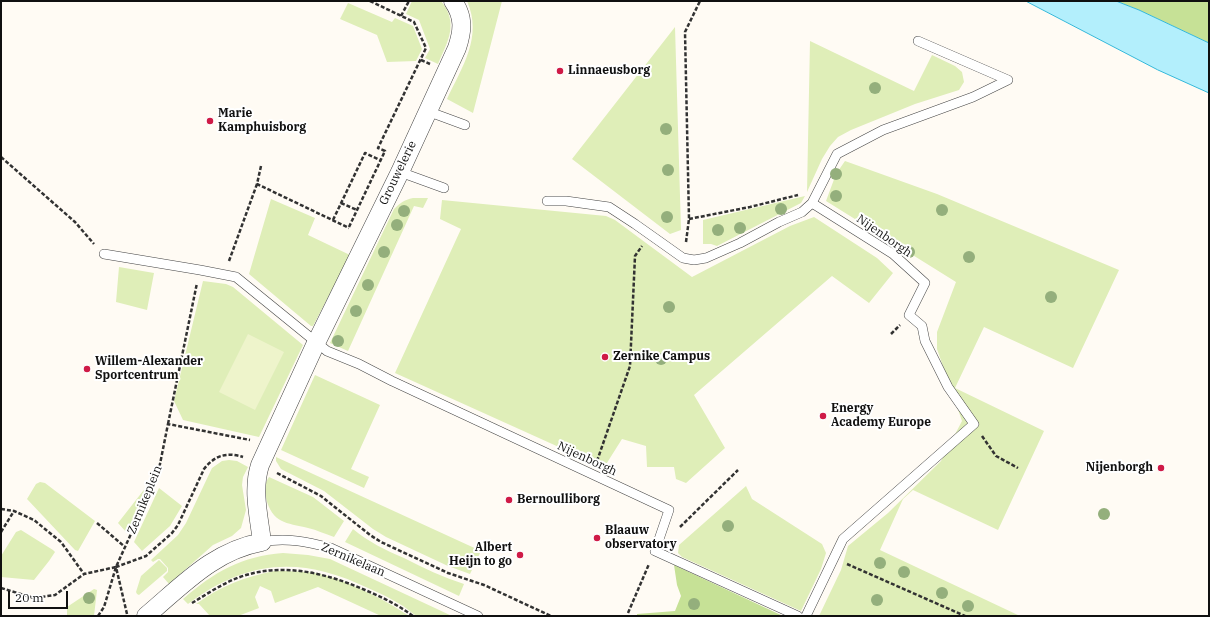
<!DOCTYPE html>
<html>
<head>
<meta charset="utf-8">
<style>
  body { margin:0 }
  #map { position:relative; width:1210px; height:617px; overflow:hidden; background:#fffbf4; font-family:"IBM Plex Serif",serif }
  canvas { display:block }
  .frame { position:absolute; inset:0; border:2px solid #101010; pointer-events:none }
  .scale { position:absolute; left:8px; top:591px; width:60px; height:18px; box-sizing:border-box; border:2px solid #101010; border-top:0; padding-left:5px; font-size:12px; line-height:14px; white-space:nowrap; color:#101010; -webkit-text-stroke:3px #fff; paint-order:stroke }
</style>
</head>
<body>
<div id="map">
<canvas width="1210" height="617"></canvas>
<div class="frame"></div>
<div class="scale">20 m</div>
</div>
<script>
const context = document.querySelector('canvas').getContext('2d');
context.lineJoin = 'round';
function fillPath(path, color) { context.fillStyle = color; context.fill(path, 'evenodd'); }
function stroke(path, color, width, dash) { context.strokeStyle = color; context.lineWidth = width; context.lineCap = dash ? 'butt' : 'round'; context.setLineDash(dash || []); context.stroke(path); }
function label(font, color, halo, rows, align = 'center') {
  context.font = font + ' "IBM Plex Serif",serif'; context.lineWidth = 4; context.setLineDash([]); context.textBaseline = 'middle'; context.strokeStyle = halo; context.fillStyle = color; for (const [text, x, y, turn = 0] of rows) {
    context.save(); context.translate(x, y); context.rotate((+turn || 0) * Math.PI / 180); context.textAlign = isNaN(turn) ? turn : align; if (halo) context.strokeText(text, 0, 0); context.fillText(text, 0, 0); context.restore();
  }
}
const green = new Path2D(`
  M412 1H441C459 23 448 41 438 64L425 58 430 49 419 20 406 14Z
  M467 1H502L473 113 447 99C462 67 483 37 467 1Z
  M348 3 392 22 395 18 413 26 422 49 416 61 387 62 377 35 340 19Z
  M675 27 681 230 670 234 572 159Z
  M810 41 914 91 932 55 955 66 962 72 964 82 959 90 915 104 851 130 838 137 830 146 822 159 807 192Z
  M845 161 937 194 1119 270 1073 368 984 327 955 388 1044 431 998 530 913 490 903 499 880 550 1020 616H819L841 570 848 546 888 513 941 461 962 421 937 349V332L956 282 826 201 836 174Z
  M805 196 801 203 717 246 711 244H703V220Z
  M413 198H428L423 208 414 206 348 351 330 343 394 209C400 203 404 200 413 198Z
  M271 199 315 218 308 235 350 255 313 326H311L249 274Z
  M442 200 606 216 615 220 692 277 790 226 814 217 877 258 893 273 869 303 832 276 694 395 725 448 686 483 676 479 674 467H647L646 446 622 439 605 466 592 462 395 373 461 229 440 219Z
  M119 267 154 273 147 310 116 302Z
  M203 281 226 284 233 287 303 345 259 437 183 420 174 401Z
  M315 375 380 405 351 469 369 477 364 488 281 450Z
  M276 457 481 551 470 574 448 566 386 537 373 529 324 491 281 469 276 461Z
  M229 460 237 461 248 467 243 477 242 485 246 510 241 528 232 536 213 545 169 584 163 577 168 572V568L160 559H158L153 562 151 560 178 535 186 523 212 468 222 461Z
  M269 477 313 497 344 521 334 537C325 534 317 530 308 528 286 523 272 523 266 498 264 489 264 485 269 477Z
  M40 482 45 483 95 521 78 551 75 550 27 499 36 484Z
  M150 482H151L127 533 118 523Z
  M746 486 752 499 822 544 826 553 821 569 801 611 682 557 678 553 679 545Z
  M159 488 182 506 170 526 142 551 134 542Z
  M353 529C369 542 385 550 404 558 423 568 443 577 464 584L459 596 345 542Z
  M21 530 53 550 55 552 49 561 34 580 1 577V556L16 532Z
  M283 553 308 555 330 559 452 616C442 616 427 617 418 616 413 615 408 609 403 606 392 599 380 593 368 588 302 556 247 559 188 604L183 599C214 572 242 556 283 553Z
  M159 560 167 568V571L139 595 137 594 136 592 141 576Z
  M274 571C289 571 305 571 320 574 348 581 386 600 409 616H381L318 587 275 603 271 591 260 586 255 597 259 608 238 616H210L199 604H196C221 586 244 577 274 571Z
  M94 589 97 590 94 616H67V607Z`);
const forest = new Path2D(`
  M1116 1H1209V43L1139 10Z
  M674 565 783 616H637V614L675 611 681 596 677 585Z`);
const pitch = new Path2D(`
  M248 334 284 352 255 410 219 392Z`);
const water = new Path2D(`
  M1026 1H1116L1139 10 1209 43V93L1158 70Z`);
const path = new Path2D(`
  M401 16 409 1
  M421 60 430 64
  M1 157 75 222 94 244
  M261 166 257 184 349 228
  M341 203 357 210
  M689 219 750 207 798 195
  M333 220 365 153 380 160
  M349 227 385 151 378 148 426 48 414 22 370 1
  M686 242 689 219 685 32 700 1
  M229 261 257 184
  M891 334 900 325
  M168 424 197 283
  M982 436 996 456 1018 468
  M597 461 630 366 635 256 642 246
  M277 473 321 496 370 535 381 542 448 573 484 585 551 616
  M1 509 14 511 34 520 61 542 84 574
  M97 523 125 547
  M680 527 738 470
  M1 532 14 511
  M847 564 965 616
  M1 588 34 598 55 595 84 574 116 567
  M192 603C207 594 223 583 240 577 282 562 326 573 365 590 382 597 398 605 413 616
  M628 613 649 564
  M127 614 116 567 146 556 172 533 178 525 204 469C215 455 227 452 243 457
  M98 616 104 607 116 567 158 474 168 424 250 440`);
const service = new Path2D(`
  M918 41 1008 80
  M427 111 465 125
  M400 172 444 188
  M547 201H566L609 207 635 224 683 258 694 260 706 258 740 243 779 222 802 212 812 203 837 154 883 130 973 97 1008 80
  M104 254 200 270 236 277 327 351 359 364 392 381 669 510 655 551 798 616
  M262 542C286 537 308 542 331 548L478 616
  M806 616 843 539 974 424 948 387 925 341 922 326 909 315 925 283 893 254 812 203`);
const minor = new Path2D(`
  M146 616C183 585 213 551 262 542 259 517 252 490 260 465L316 343 400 172 457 48C463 30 464 17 453 1`);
const trees = [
  [875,88],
  [666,129],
  [668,170],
  [836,174],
  [836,196],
  [781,209],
  [942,210],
  [404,211],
  [667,217],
  [397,225],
  [740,228],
  [718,230],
  [384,252],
  [909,252],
  [969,257],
  [368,285],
  [1051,297],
  [669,307],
  [356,311],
  [338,341],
  [661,359],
  [1104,514],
  [728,526],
  [880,563],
  [904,572],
  [942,593],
  [89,598],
  [877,600],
  [694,604],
  [968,606]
];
const markers = [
  [560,71,4,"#cf1a46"],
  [210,121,4,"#cf1a46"],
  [605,357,4,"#cf1a46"],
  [87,369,4,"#cf1a46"],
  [823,416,4,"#cf1a46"],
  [1161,468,4,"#cf1a46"],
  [509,500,4,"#cf1a46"],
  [597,538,4,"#cf1a46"],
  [520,555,4,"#cf1a46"]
];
const poiNames = [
  ["Linnaeusborg",568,71],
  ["Marie",218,114],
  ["Kamphuisborg",218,128],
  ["Zernike Campus",613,357],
  ["Willem-Alexander",95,362],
  ["Sportcentrum",95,376],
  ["Energy",831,409],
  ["Academy Europe",831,423],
  ["Nijenborgh",1153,468,"right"],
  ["Bernoulliborg",517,500],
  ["Blaauw",605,531],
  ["observatory",605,545],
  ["Albert",512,548,"right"],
  ["Heijn to go",512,562,"right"]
];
const streetNames = [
  ["Grouwelerie",398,173,-64],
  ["Nijenborgh",884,236,35],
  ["Nijenborgh",587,459,25],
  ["Zernikeplein",145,500,-68],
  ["Zernikelaan",353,560,23]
];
fillPath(green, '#dfeeb8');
fillPath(forest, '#c6e196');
fillPath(pitch, '#eef4cb');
fillPath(water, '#b3effc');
stroke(water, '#33b8da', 1);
stroke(service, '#434343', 10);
stroke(minor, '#434343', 19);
stroke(path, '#323232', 2.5, [4, 2]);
stroke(service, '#fff', 9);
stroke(minor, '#fff', 18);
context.fillStyle = '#94af7c';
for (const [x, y] of trees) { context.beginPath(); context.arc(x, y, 6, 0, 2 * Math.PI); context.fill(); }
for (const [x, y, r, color] of markers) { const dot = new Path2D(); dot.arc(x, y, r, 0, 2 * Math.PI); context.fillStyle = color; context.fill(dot); stroke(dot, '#fff', 1.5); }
label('bold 12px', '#101010', '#fff', poiNames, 'left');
label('12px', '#101010', '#fff', streetNames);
</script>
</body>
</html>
